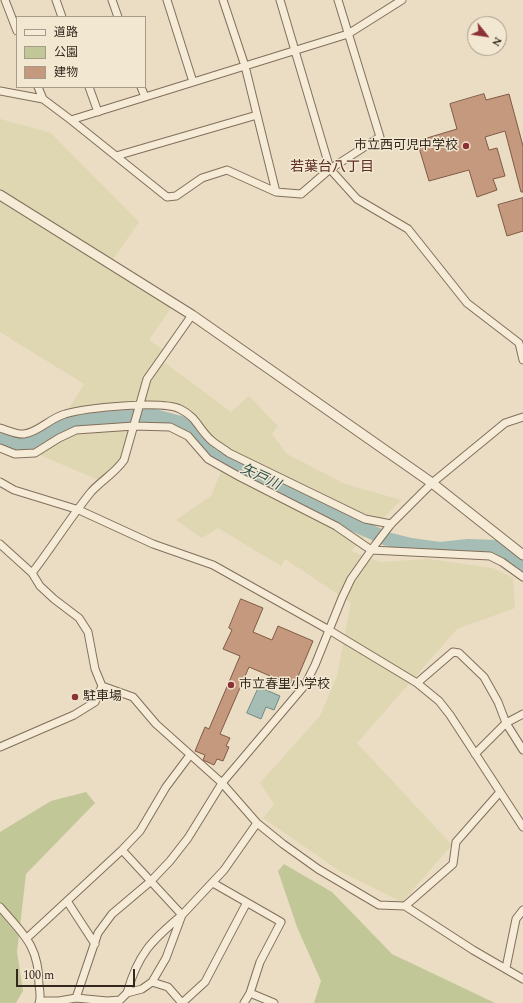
<!DOCTYPE html>
<html>
<head>
<meta charset="utf-8">
<style>
  body { margin:0 }
  #map { position:relative; width:523px; height:1003px; overflow:hidden; background:#eaddc3; font-family:Spectral,"Noto Sans JP",serif }
  canvas { display:block }
  .legend { position:absolute; left:16px; top:16px; width:130px; height:72px; box-sizing:border-box; background:#f2e8d2; border:1px solid #a69b8a; margin:0; padding:5px 7px; list-style:none; font-size:12px; color:#34281e }
  .legend li { display:flex; align-items:center; gap:8px; height:20px }
  .legend b { width:20px; border:1px solid #a69b8a }
  .north { position:absolute; left:467px; top:16px; width:40px; height:40px; box-sizing:border-box; background:#f2e8d2; border:1px solid #a69b8a; border-radius:50%; rotate:120deg; font-size:11px; font-weight:700; line-height:16px; text-align:center; color:#34281e }
  .north::after { content:''; display:block; margin:auto; width:14px; height:18px; background:#8c3134; clip-path:polygon(50% 0,100% 100%,50% 72%,0 100%) }
  .scale { position:absolute; left:16px; top:969px; width:119px; height:18px; box-sizing:border-box; border:2px solid #34281e; border-top:0; padding-left:5px; font-size:12px; line-height:14px; white-space:nowrap; color:#34281e; -webkit-text-stroke:3px #f2e8d2; paint-order:stroke }
</style>
</head>
<body>
<div id="map">
<canvas width="523" height="1003"></canvas>
<ul class="legend">
<li><b style="height:5px;background:#f5ebd6"></b>道路</li>
<li><b style="height:11px;background:#c2c798"></b>公園</li>
<li><b style="height:11px;background:#c5997d"></b>建物</li>
</ul>
<div class="north">N</div>
<div class="scale">100 m</div>
</div>
<script>
const context = document.querySelector('canvas').getContext('2d');
context.lineJoin = 'round';
function fillPath(path, color) { context.fillStyle = color; context.fill(path, 'evenodd'); }
function stroke(path, color, width, dash) { context.strokeStyle = color; context.lineWidth = width; context.lineCap = dash ? 'butt' : 'round'; context.setLineDash(dash || []); context.stroke(path); }
function label(font, color, halo, rows, align = 'center') {
  context.font = font + ' Spectral,"Noto Sans JP",serif'; context.lineWidth = 3; context.setLineDash([]); context.textBaseline = 'middle'; context.strokeStyle = halo; context.fillStyle = color; for (const [text, x, y, turn = 0] of rows) {
    context.save(); context.translate(x, y); context.rotate((+turn || 0) * Math.PI / 180); context.textAlign = isNaN(turn) ? turn : align; if (halo) context.strokeText(text, 0, 0); context.fillText(text, 0, 0); context.restore();
  }
}
const farmland = new Path2D(`
  M0 119 51 133 139 222 107 268 171 308 149 340 163 350 157 357 231 412 249 396 278 426 272 434 287 454 345 484 401 500 351 551 380 562 428 559 493 568 513 578 515 608 457 629 357 743 452 845 402 902 341 872 263 818 274 804 260 783 320 716 337 676 351 603 285 559 281 566 218 528 202 538 176 520 211 496 229 453 178 408 140 406 124 460 101 481 40 455 84 384 0 332Z`);
const green = new Path2D(`
  M86 792 95 803 26 874 17 952 23 991 16 1003H0V832L51 801Z
  M284 864 332 892 392 954 495 1003H314L321 981 297 927 278 871Z`);
const water = new Path2D(`
  M259 687 280 696 274 710 266 707 261 719 247 713Z`);
const river = new Path2D(`
  M0 440 12 444H30L67 422 151 415 181 423 195 435 211 455 342 519 387 539 411 545 440 549 468 546 498 547 523 570`);
const building = new Path2D(`
  M484 94 486 100 509 94 523 146V192H521L505 131 485 137 489 150 497 148 505 176 493 179 497 190 477 197 469 170 429 181 417 141 457 129 450 104Z
  M523 198V231L507 236 498 205Z
  M241 599 263 608 253 632 272 640 278 626 313 641 294 686 249 667 220 734 230 738 226 746 229 747 223 761 217 759 214 765 203 760 205 755 195 751 205 727 209 729 240 656 223 649 232 630 229 628Z`);
const minor = new Path2D(`
  M5 0 17 31
  M56 0 62 17
  M112 0 118 17
  M167 0 193 82
  M223 0 245 66 276 192
  M280 0 330 169 357 199 408 229 467 303 519 343 523 360
  M38 87 43 99
  M89 87 98 112
  M141 87 145 97
  M0 91 43 99 71 120 167 197 176 196 202 178 227 170 276 192 301 194 330 169 380 137 338 0
  M71 120 348 34 402 0
  M116 156 257 115
  M0 428C7 430 17 435 24 434 39 432 50 418 65 414 85 408 162 400 180 409 198 418 198 429 212 441 217 445 224 449 229 453L365 519 391 524
  M0 448 15 454 35 453 59 438 76 430 134 426 170 427 188 436 208 459 240 477 336 526 371 550 490 556 502 562 523 577
  M0 482 14 490 79 510 153 544 213 565 329 630 417 683 439 701 450 715 523 827
  M0 544 32 573 40 586 54 599 79 618 88 632 95 669 102 686 133 697 156 724 222 783 257 823 283 844 318 869 379 905 405 906 473 950 523 979
  M32 573C52 547 70 518 91 492 102 480 115 473 124 460L147 379 192 315
  M417 683 453 652 459 653 484 677 498 702 506 723 523 750
  M0 747 74 715 95 702 102 686
  M475 754 506 723 523 714
  M122 850 182 915C151 941 138 954 127 993
  M213 883 281 922 260 962 250 993 244 1003
  M67 901 95 944
  M405 906 453 864 456 842 500 792
  M0 907C24 935 39 946 39 985 40 991 41 998 39 1003
  M27 938 122 850 140 831 166 787 190 755
  M506 968 516 919 523 910
  M152 982 166 958 182 915 224 870 257 823
  M250 993 274 1003
  M76 998 98 933 112 914 151 881 170 861 188 838 222 783 305 685 315 665 342 598 351 579 375 545 391 524 432 483 505 423 523 417
  M40 1001H59L76 998 107 1001 120 1000 127 993 142 989 152 982 168 987 182 1003
  M182 1003 205 982 246 904`);
const tertiary = new Path2D(`
  M0 195 192 315 432 483 523 555`);
const markers = [
  [466,146,4,"#8c3134"],
  [231,685,4,"#8c3134"],
  [75,697,4,"#8c3134"]
];
const poiNames = [
  ["市立西可児中学校",458,146,"right"],
  ["市立春里小学校",239,685],
  ["駐車場",83,697]
];
const neighbourhoodNames = [
  ["若葉台八丁目",332,168]
];
const waterNames = [
  ["矢戸川",260,478,25]
];
fillPath(farmland, '#dfd6b2');
fillPath(green, '#c2c798');
fillPath(water, '#a5bdb5');
stroke(water, '#6d8a82', 1);
stroke(river, '#a5bdb5', 14);
fillPath(building, '#c5997d');
stroke(building, '#7f5a44', 1);
stroke(minor, '#826f5c', 9);
stroke(tertiary, '#826f5c', 11);
stroke(minor, '#f5ebd6', 7);
stroke(tertiary, '#f5ebd6', 9);
for (const [x, y, r, color] of markers) { const dot = new Path2D(); dot.arc(x, y, r, 0, 2 * Math.PI); context.fillStyle = color; context.fill(dot); stroke(dot, '#f2e8d2', 1.5); }
label('13px', '#34281e', '#f2e8d2', poiNames, 'left');
label('14px', '#5c2d22', '#f2e8d2', neighbourhoodNames);
label('italic 14px', '#2f524f', '#f2e8d2', waterNames);
</script>
</body>
</html>
